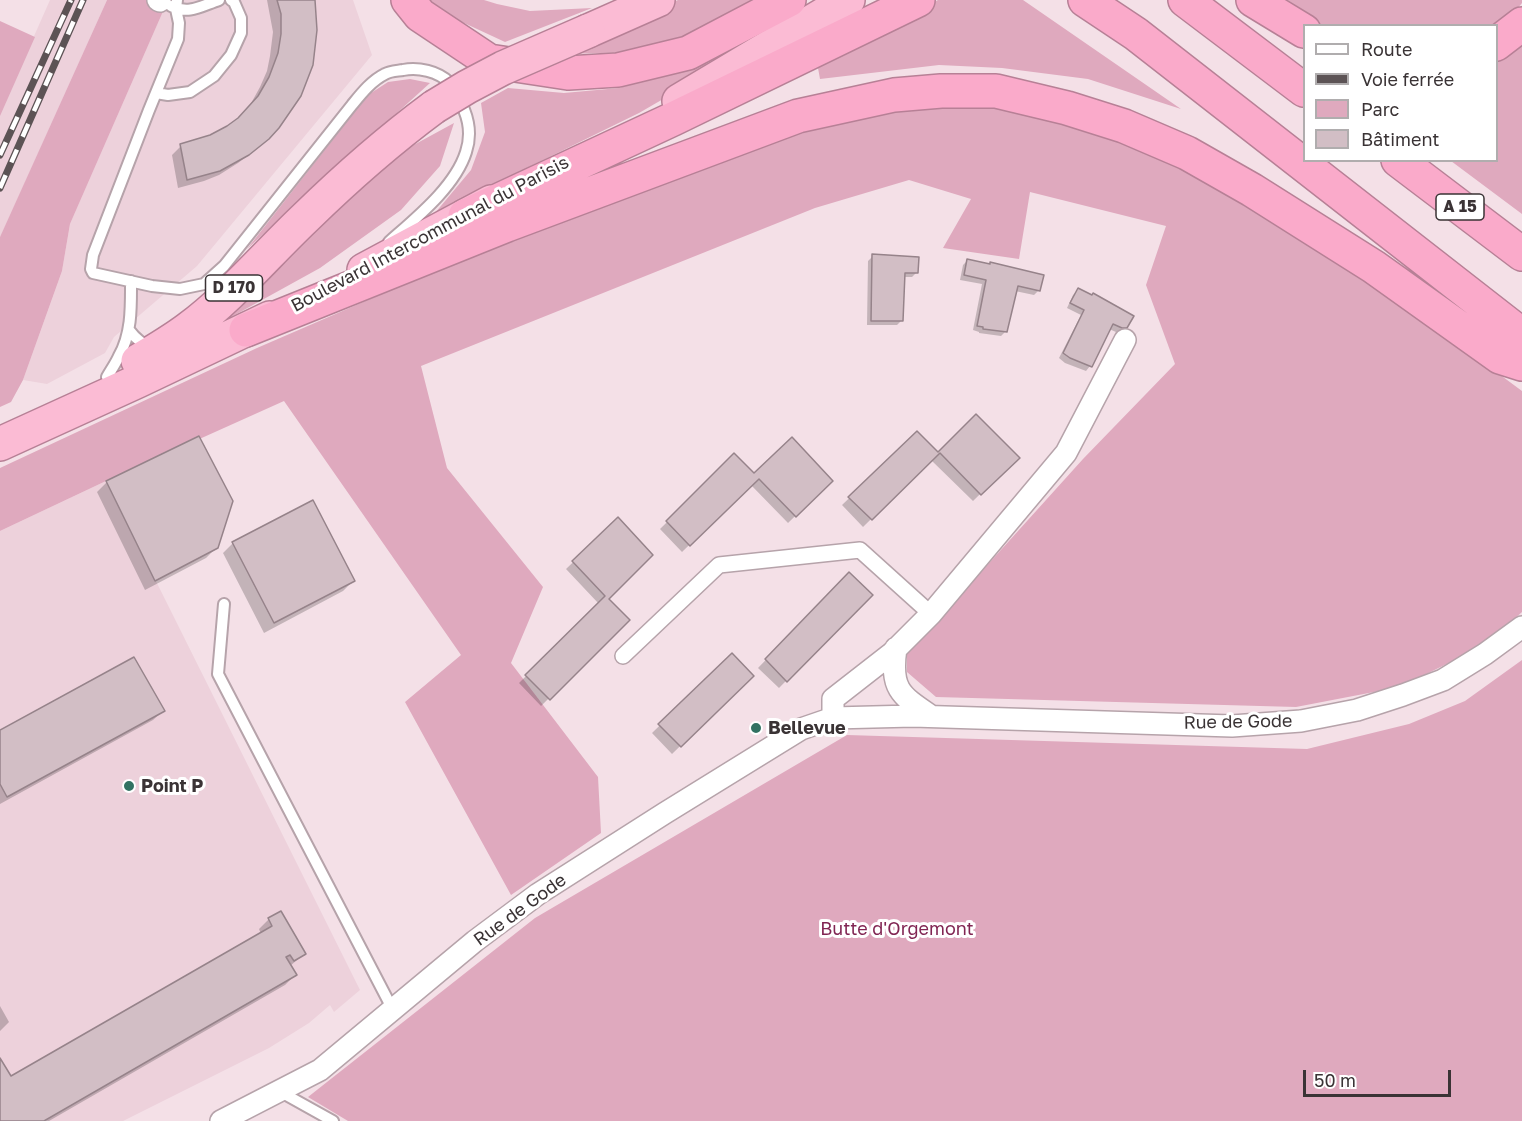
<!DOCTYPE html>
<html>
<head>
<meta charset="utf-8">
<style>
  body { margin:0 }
  #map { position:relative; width:1522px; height:1121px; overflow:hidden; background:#f4e0e7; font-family:"Golos Text",sans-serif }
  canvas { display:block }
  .legend { position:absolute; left:1303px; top:24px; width:195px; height:138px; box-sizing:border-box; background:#fff; border:2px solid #b0adae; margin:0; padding:8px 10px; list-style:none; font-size:18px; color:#3a3335 }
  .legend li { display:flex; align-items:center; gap:12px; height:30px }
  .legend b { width:30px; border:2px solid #b0adae }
  .scale { position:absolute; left:1303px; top:1070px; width:148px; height:27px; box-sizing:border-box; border:3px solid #3a3335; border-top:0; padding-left:8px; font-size:18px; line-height:21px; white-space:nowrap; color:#3a3335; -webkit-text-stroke:4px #fff; paint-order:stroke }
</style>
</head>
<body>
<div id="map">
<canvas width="1522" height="1121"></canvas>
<ul class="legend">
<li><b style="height:8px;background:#fff"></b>Route</li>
<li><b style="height:8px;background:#5c5355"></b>Voie ferrée</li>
<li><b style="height:16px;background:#dfa9be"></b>Parc</li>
<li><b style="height:16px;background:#d2bec5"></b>Bâtiment</li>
</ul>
<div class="scale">50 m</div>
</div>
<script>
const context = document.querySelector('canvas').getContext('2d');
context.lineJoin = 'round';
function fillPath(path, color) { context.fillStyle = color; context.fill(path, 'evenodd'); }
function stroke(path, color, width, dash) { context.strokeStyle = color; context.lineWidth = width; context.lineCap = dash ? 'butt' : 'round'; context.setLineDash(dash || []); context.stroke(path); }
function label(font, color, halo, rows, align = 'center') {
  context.font = font + ' "Golos Text",sans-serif'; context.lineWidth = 6; context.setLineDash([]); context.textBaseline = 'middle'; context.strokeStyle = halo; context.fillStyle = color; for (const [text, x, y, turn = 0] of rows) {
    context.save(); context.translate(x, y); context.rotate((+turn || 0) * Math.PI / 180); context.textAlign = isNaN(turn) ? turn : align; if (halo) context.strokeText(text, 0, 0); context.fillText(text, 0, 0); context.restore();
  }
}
const built = new Path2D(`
  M50 0H107L0 238V113Z
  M168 0H353L372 55 197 266 114 337 105 353 47 384 23 380 62 271 70 224Z
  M106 481 360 990 334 1012 330 1005 309 1023 269 1048 123 1121H0V531Z`);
const green = new Path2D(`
  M107 0H168L70 224 62 271 23 380 11 402 0 407V237Z
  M429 0H484L497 4 530 11 592 8 505 42 449 16Z
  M678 0H762L682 40 639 52 563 54Z
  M938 0H1023L1181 109 1088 79 1002 68 939 65 820 79 818 68Z
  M1282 0H1522V3L1503 26 1317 25Z
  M0 21 35 37 0 116Z
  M1522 42V214L1451 161 1496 160 1497 58Z
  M706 63 715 69 639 113 435 213 471 170 485 132 481 103 508 88 564 93 619 88Z
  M410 79 430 83 247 249 356 110 371 93 388 82Z
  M996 105 1064 119 1183 164 1369 278 1522 391V612L1485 645 1400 687 1296 707 936 697 907 672V654L1083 459 1175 364 1146 285 1166 226 1030 192 1019 259 943 248 971 199 909 180 815 208 421 366 447 468 543 587 511 663 598 777 601 833 511 895 405 702 461 655 284 401 106 481 0 531V468L257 348 511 238 800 131 897 109Z
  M454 123 440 166 401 210 320 268 195 337 399 153Z
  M1522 660V1121H348L308 1097 535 918 847 735 1307 749 1409 724 1465 701Z`);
const shadow = new Path2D(`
  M267 0H313L258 148 238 163 219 175 204 181 178 188 172 155 181 146 211 136 237 120 249 107 260 87 267 71 270 56 273 32Z
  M873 256 917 272 912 277H903L902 320 897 325H867L868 261Z
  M967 261 1039 290 1034 295 1015 291 1006 331 1001 336 979 333V332L973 330 982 284 960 280 963 265Z
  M1078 290 1126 327 1121 332H1116L1109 329 1090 366 1086 371 1065 363 1059 358 1081 315 1067 308 1073 295Z
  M976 416 1017 458 973 501 931 460 863 527 842 505 917 433 938 454Z
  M734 456 754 475 831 481 788 523 751 485 682 552 660 529Z
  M107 482 216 548 206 558 145 590 97 492Z
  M618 519 606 599 628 620 541 706 519 683 599 604 566 569Z
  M233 543 353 581 343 591 264 633 223 553Z
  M849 574 871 595 779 688 758 668Z
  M732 655 752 676 672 754 652 733Z
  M164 710 153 720 0 804V732Z
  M269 919 304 954 290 966 295 975 285 985 49 1121H0V1061L10 1078 261 934 259 929Z
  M0 1006 9 1022 0 1031Z`);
const building = new Path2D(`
  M277 0H315L317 30 313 65 301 96 279 128 269 139 249 155 220 171 187 180 180 144 210 135 227 126 238 118 258 96 269 77 278 53 281 34V14Z
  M872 254 919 257 918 273H905L903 321H871Z
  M967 259 990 264V262L1044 275 1040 291 1018 286 1007 332 983 329V327L977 326 986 280 964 275Z
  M1078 288 1092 295 1093 293 1134 316 1127 328H1122L1113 324 1092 367 1070 358 1063 353 1084 310 1070 303Z
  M976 414 1020 458 981 495 940 453 872 520 848 497 917 431 938 452Z
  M199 436 233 501 218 548 155 581 106 481Z
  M792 437 833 481 796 517 759 479 690 546 666 521 734 453 754 473Z
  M313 500 355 581 274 623 232 542Z
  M618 517 653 555 609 599 630 620 550 700 525 675 605 596 572 561Z
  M849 572 873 595 787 682 765 659Z
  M732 653 754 676 681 747 658 724Z
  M134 657 165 711 7 797 0 784V730Z
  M281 911 306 954 294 961 290 955 286 957 297 975 44 1121H0V1058L11 1076 272 926 268 918Z`);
const service = new Path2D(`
  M177 0 176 9 179 23 178 39 149 110 93 255 91 269 93 273 152 286 180 289 204 284 224 266 352 105C361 94 371 81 385 74 390 71 397 71 403 70 418 67 438 71 450 83 452 86 454 91 457 95 467 113 473 131 466 152 455 187 416 218 389 242
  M171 6C189 15 201 6 219 0
  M156 93 168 95 190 92 214 76 231 55 241 33V18L234 2 231 0
  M129 330C135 338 142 345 152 347
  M107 377C111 370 116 363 119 356 132 333 131 306 131 281
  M224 604 218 674 393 1010
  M279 1091 333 1121`);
const pedestrian = new Path2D(`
  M623 656 719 565 860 550 931 614`);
const minor = new Path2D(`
  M158 0 160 1
  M896 648C890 689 900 695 931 716
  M833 718V699L892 653 931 614 1066 453 1125 340
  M221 1121 320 1070 475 941 538 894 665 813 801 729 833 718 913 716 1232 726 1301 721 1357 710 1403 695 1443 680 1485 654 1522 627`);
const trunk = new Path2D(`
  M588 31 658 0
  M679 101 848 0
  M364 270 491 202
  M138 361C155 351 172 341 188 329 231 297 266 255 305 218 346 178 388 141 434 107
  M0 444 138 381 270 318`);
const motorway = new Path2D(`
  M408 0 420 15 489 61 568 73 618 70 688 53 789 0
  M1085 0 1136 34 1522 335
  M1185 0 1304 90
  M1253 0 1304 31
  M1496 44 1522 24
  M1398 160 1522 254
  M465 216 673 119 918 0
  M246 330 507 225 798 116 894 95 941 91H996L1067 108 1124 126 1187 153 1252 190 1374 267 1500 357 1522 364`);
const rail = new Path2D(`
  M0 155 71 0
  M0 188 83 0`);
const trunkBridge = new Path2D(`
  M434 107 467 87 503 68 588 31`);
const markers = [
  [756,728,6,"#327262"],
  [129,786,6,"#327262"]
];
const shields = [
  [1460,207,48],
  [234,288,57]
];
const shieldNames = [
  ["A 15",1460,207],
  ["D 170",234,288]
];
const streetNames = [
  ["Boulevard Intercommunal du Parisis",430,234,-28],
  ["Rue de Gode",1238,722,-1],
  ["Rue de Gode",520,910,-36]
];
const poiNames = [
  ["Bellevue",768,728],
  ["Point P",141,786]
];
const parkNames = [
  ["Butte d'Orgemont",897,929]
];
fillPath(built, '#edd1db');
fillPath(green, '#dfa9be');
fillPath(shadow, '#0003');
fillPath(building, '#d2bec5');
stroke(building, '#96838a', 1.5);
stroke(service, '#b6a3aa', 14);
stroke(pedestrian, '#b6a3aa', 18);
stroke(minor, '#b6a3aa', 24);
stroke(trunk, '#b78096', 36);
stroke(motorway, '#b78096', 36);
stroke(service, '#fff', 10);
stroke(pedestrian, '#fff', 15);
stroke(minor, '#fff', 21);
stroke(trunk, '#fbbbd4', 33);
stroke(motorway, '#faaaca', 33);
stroke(rail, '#5c5355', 7);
stroke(rail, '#fff', 4.5, [14]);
stroke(trunkBridge, '#b78096', 36, []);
stroke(trunkBridge, '#fbbbd4', 33);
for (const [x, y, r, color] of markers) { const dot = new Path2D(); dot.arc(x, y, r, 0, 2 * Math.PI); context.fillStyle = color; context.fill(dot); stroke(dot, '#fff', 2); }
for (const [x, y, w] of shields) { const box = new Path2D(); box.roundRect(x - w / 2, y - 13, w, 26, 4.5); context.fillStyle = '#fff'; context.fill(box); stroke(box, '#3a3335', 1.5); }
label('bold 16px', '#3a3335', null, shieldNames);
label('18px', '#3a3335', '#fff', streetNames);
label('bold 18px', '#3a3335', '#fff', poiNames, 'left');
label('18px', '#812553', '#fff', parkNames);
</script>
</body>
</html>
